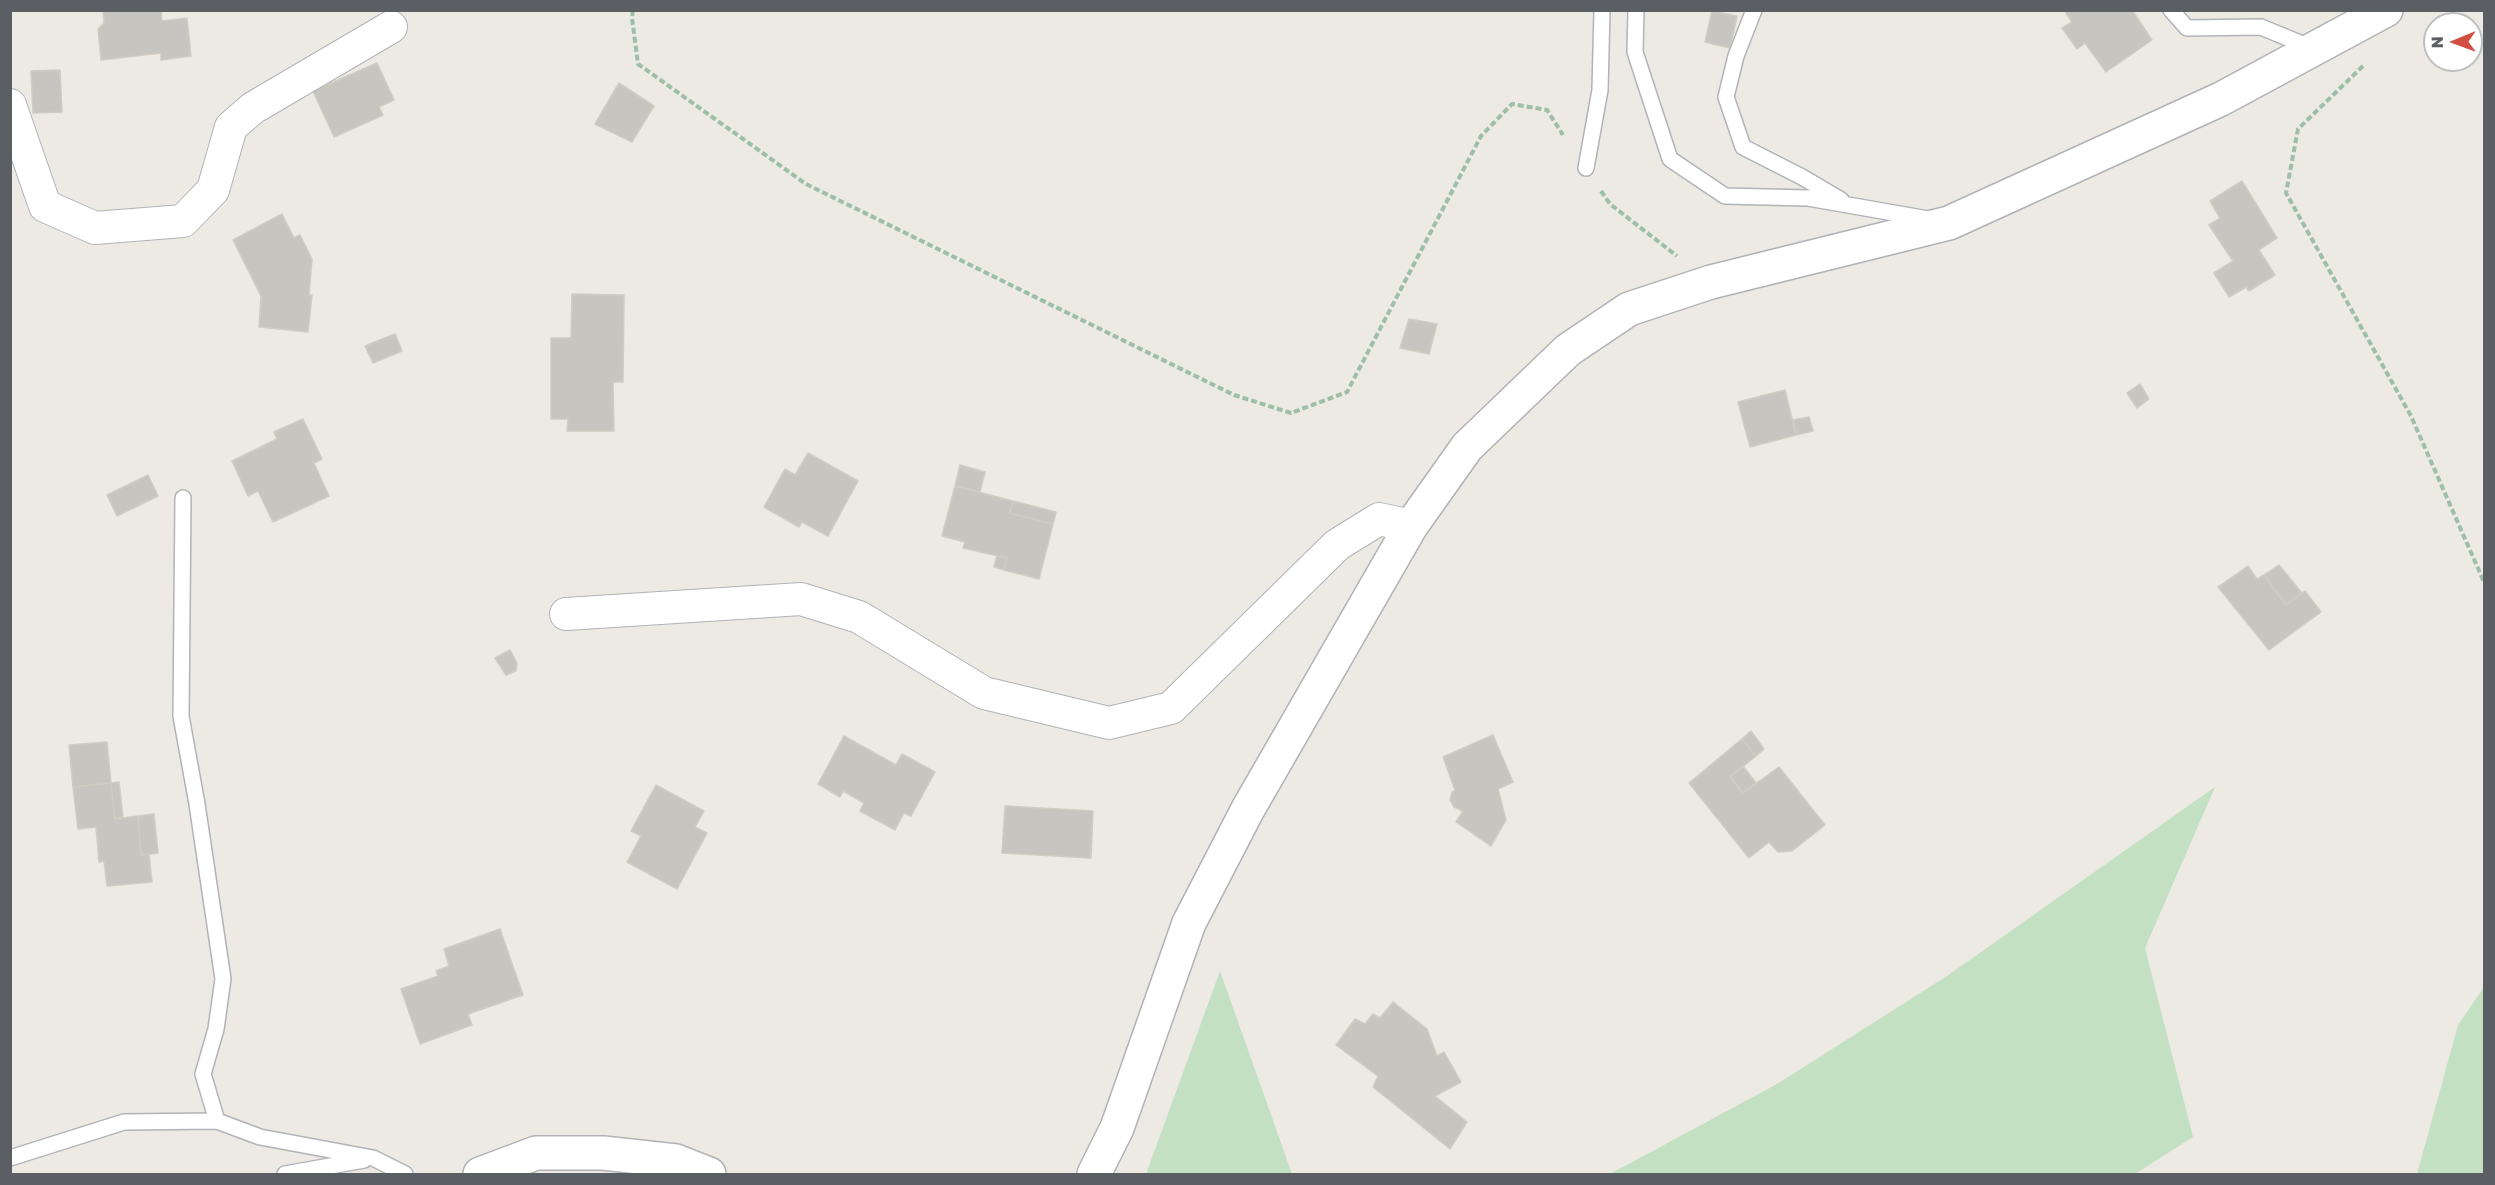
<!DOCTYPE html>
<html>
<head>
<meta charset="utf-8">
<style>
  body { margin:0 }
  #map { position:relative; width:2495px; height:1185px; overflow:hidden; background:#eceae3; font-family:"Golos Text",sans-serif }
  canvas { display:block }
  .frame { position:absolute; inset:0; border:12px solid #5b5e62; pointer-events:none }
  .north { position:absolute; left:2423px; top:12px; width:60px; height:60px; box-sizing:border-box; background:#fff; border:2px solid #bdbfc0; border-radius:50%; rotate:269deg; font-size:16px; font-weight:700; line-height:24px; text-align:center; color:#5b5e62 }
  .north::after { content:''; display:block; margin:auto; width:21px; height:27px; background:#d24e43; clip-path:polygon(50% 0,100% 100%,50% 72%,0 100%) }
</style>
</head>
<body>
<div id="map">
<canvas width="2495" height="1185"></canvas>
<div class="frame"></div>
<div class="north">N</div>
</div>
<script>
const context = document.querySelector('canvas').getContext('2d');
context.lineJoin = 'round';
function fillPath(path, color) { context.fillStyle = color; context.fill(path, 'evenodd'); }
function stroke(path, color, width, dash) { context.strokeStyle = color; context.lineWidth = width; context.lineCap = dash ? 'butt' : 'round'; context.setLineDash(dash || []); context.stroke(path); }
const green = new Path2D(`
  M2215 787 2145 948 2193 1137 2135 1174H1610L1777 1084 1947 976Z
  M1220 971 1292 1174H1146Z
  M2484 987V1174H2417L2458 1025Z`);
const building = new Path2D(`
  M103 10H161L162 21 187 18 191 56 161 60V53L101 60 98 29 104 23Z
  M2064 10H2132L2152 40 2106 72 2085 43 2077 49 2062 28 2072 22Z
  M1712 11 1737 16 1730 48 1705 42Z
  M377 63 394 100 379 107 383 115 334 137 313 91Z
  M60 70 62 112 33 113 31 71Z
  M619 83 654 106 632 142 595 124Z
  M2242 181 2277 238 2259 250 2275 275 2249 291 2246 287 2229 297 2214 273 2233 261 2209 225 2220 218 2210 201Z
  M282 214 294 238 300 235 312 259 309 295H312L308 332 259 327 261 296 233 240Z
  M572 294 624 295 623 382H613L614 431H567L568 419H551V338H571Z
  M1409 319 1437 324 1429 354 1400 348Z
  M395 334 402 351 373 363 365 346Z
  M2140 384 2149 399 2137 408 2127 393Z
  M1785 390 1796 435 1750 447 1738 402Z
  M1809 417 1813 431 1796 435 1793 420Z
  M303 419 322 459 314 463 329 496 273 522 258 491 248 496 232 461 277 439 274 432Z
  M808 453 858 481 828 536 802 522 799 527 764 507 785 469 795 475Z
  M960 465 985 472 980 492 955 486Z
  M148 475 158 496 117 516 107 495Z
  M955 486 1013 501 1010 513 1053 524 1039 579 1004 570 1007 558 963 548 965 542 942 536Z
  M1013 501 1056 512 1053 524 1010 513Z
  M997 556 1007 558 1004 570 994 567Z
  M2279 565 2302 593 2286 605 2264 575Z
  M2248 566 2257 579 2264 575 2286 605 2305 591 2321 612 2269 650 2218 587Z
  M510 650 517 663 516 671 506 675 495 658Z
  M1751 731 1764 749 1756 756 1742 739Z
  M1493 735 1513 782 1498 789 1506 820 1491 846 1456 822 1463 811 1454 807 1450 800 1452 792 1455 790 1443 757Z
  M844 736 896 765 902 754 935 772 911 816 904 813 895 830 860 811 864 803 843 791 840 797 818 784Z
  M1742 739 1756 756 1730 777 1743 793 1779 767 1825 825 1792 851 1778 852 1769 842 1749 858 1689 783Z
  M107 742 111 783 73 787 69 745Z
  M1743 766 1756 783 1743 793 1730 777Z
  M119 782 123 817 115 819 111 783Z
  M111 783 115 819 138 816 141 855 149 854 152 882 107 886 104 861 99 862 96 827 78 829 73 787Z
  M656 785 704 811 695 827 707 833 677 889 627 862 641 836 631 831Z
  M1005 806 1093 811 1091 858 1002 853Z
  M154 814 158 853 141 855 138 816Z
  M500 929 523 995 468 1014 472 1025 420 1044 401 989 438 976 436 971 449 966 444 949Z
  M1393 1002 1427 1029 1437 1056 1444 1052 1461 1082 1435 1096 1467 1122 1450 1149 1373 1087 1378 1076 1336 1045 1355 1019 1365 1024 1373 1014 1380 1018Z`);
const path = new Path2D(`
  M633 10 632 18 638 64 806 184 1234 395 1291 413 1347 392 1481 136 1512 104 1547 110 1563 135
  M2363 66 2298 129 2286 193 2411 416 2484 582
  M1601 191 1610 204 1677 256`);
const lane = new Path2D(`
  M1636 10 1635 52 1670 159 1725 196 1808 198 1928 219
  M1754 10 1736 56 1726 97 1743 147 1802 177 1841 200
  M2171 10 2187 28 2261 27 2312 48
  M1586 168 1600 90 1602 10
  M183 498 181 716 197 804 223 979 216 1029 203 1074 217 1121 260 1137 373 1158 405 1174
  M10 1158 124 1122 217 1121
  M285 1174 364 1160`);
const street = new Path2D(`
  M10 105 45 206 95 228 183 221 213 190 231 127 253 108 391 27
  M566 614 801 599 859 617 984 693 1109 723 1171 708 1337 545 1379 519 1411 526`);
const secondary = new Path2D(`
  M480 1174 536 1153H603L676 1161 709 1174
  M1094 1174 1117 1128 1189 923 1248 809 1411 526 1467 447 1568 350 1629 309 1711 282 1949 223 2221 99 2386 10`);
fillPath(green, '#c3e0c3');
fillPath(building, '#c7c5c0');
stroke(building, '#d0ccc2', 1.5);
stroke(lane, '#b0b3b7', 18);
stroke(street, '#b0b3b7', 34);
stroke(secondary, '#b0b2b6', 36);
stroke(path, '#9cbfa5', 4, [6, 3]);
stroke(lane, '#fff', 15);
stroke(street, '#fff', 32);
stroke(secondary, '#fff', 33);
</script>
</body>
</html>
